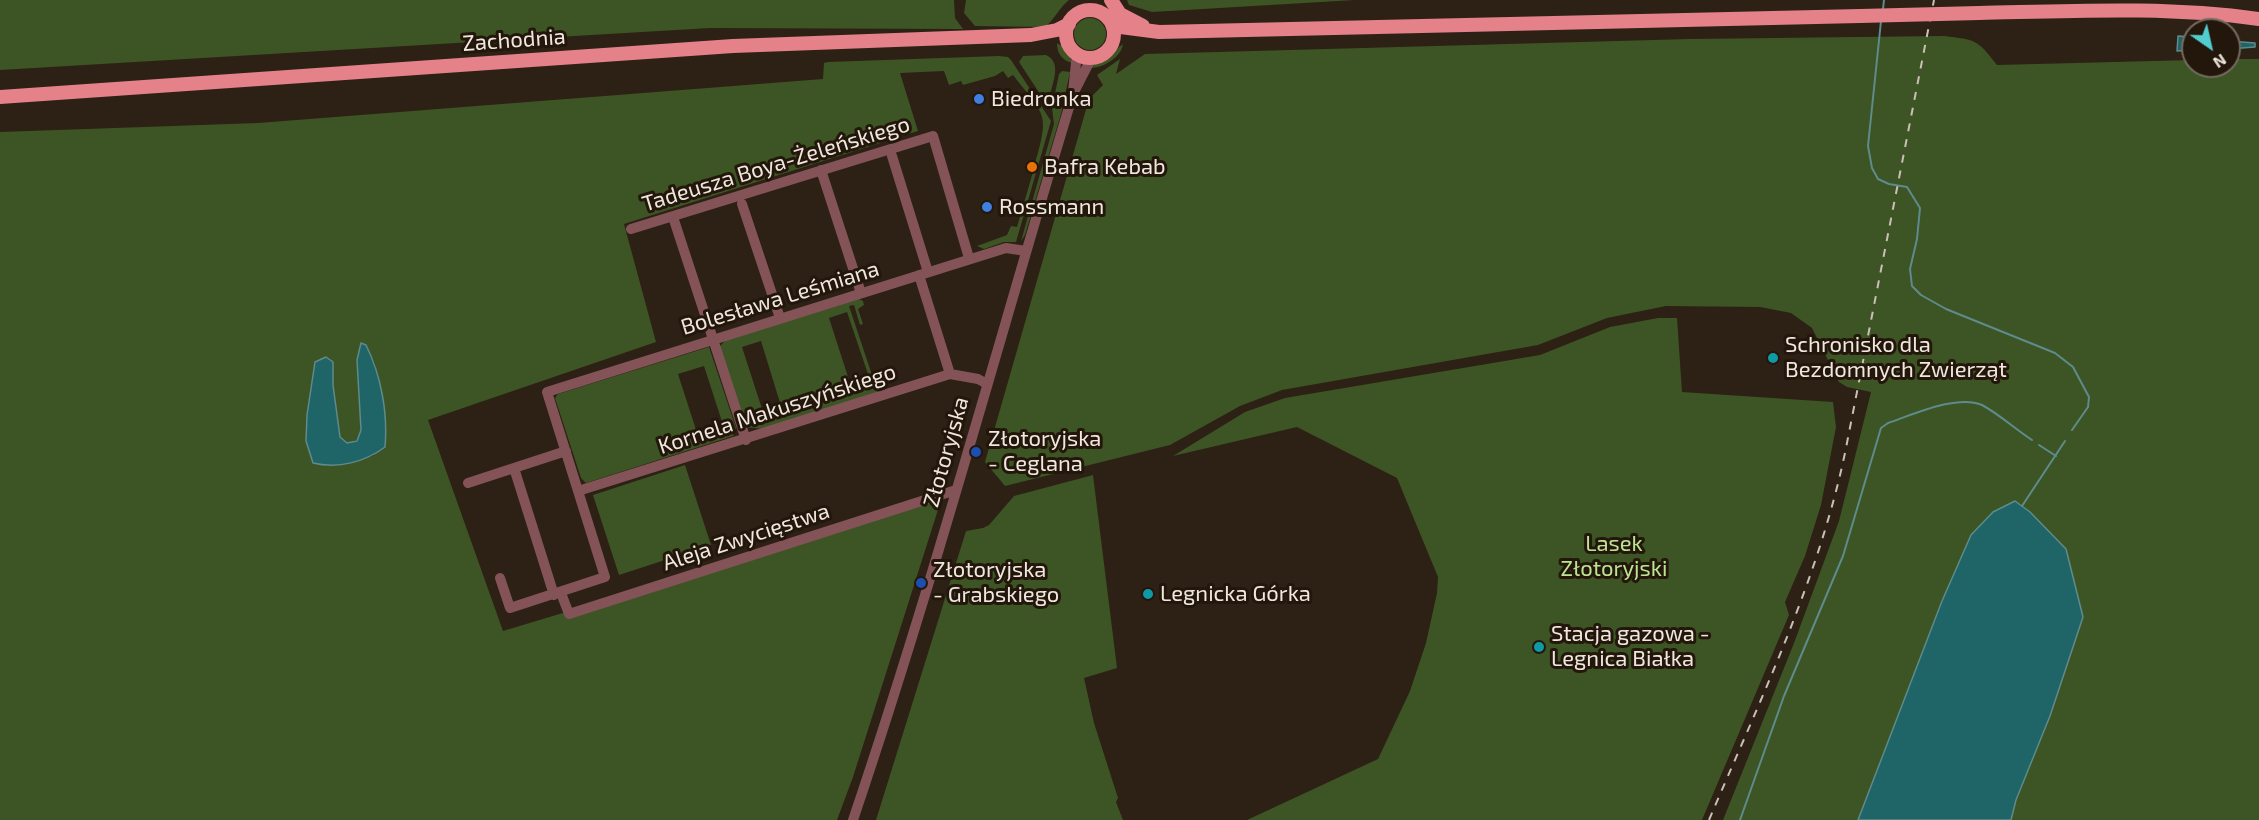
<!DOCTYPE html>
<html>
<head>
<meta charset="utf-8">
<style>
  body { margin:0 }
  #map { position:relative; width:2259px; height:820px; overflow:hidden; background:#2d2015; font-family:"Exo 2",sans-serif }
  canvas { display:block }
  .north { position:absolute; left:2181px; top:18px; width:60px; height:60px; box-sizing:border-box; background:#23170b; border:2px solid #756a60; border-radius:50%; rotate:146deg; font-size:16px; font-weight:700; line-height:24px; text-align:center; color:#f0e7df }
  .north::after { content:''; display:block; margin:auto; width:21px; height:27px; background:#52cdcf; clip-path:polygon(50% 0,100% 100%,50% 72%,0 100%) }
</style>
</head>
<body>
<div id="map">
<canvas width="2259" height="820"></canvas>
<div class="north">N</div>
</div>
<script>
const context = document.querySelector('canvas').getContext('2d');
context.lineJoin = 'round';
function fillPath(path, color) { context.fillStyle = color; context.fill(path, 'evenodd'); }
function stroke(path, color, width, dash) { context.strokeStyle = color; context.lineWidth = width; context.lineCap = dash ? 'butt' : 'round'; context.setLineDash(dash || []); context.stroke(path); }
function label(font, color, halo, rows, align = 'center') {
  context.font = font + ' "Exo 2",sans-serif'; context.lineWidth = 6; context.setLineDash([]); context.textBaseline = 'middle'; context.strokeStyle = halo; context.fillStyle = color; for (const [text, x, y, turn = 0] of rows) {
    context.save(); context.translate(x, y); context.rotate((+turn || 0) * Math.PI / 180); context.textAlign = isNaN(turn) ? turn : align; if (halo) context.strokeText(text, 0, 0); context.fillText(text, 0, 0); context.restore();
  }
}
const green = new Path2D(`
  M0 0H954L955 18 963 29 710 28 0 70Z
  M966 0H1069C1059 8 1054 20 1045 27L975 26 964 13Z
  M1127 0H1355L1152 12 1129 5Z
  M1074 34a16 16 0 1 1 32 0a16 16 0 1 1-32 0Z
  M1944 36C1976 40 1977 39 1997 65L2193 60V66H2229V59H2259V820H2011L2016 800 1942 601 1858 820H1723L1794 643 1839 521 1871 392 1847 387 1839 382 1812 328 1791 313 1760 307 1666 306 1607 318 1538 345 1282 390 1240 406 1170 445 1005 486 985 462 1089 99 1103 85 1097 75 1120 59 1116 74 1145 54 1689 39Z
  M1057 43C1066 48 1070 53 1072 63 1062 60 1057 54 1057 43Z
  M1123 44C1121 58 1102 69 1088 68L1093 63 1108 56Z
  M1046 55C1062 62 1053 82 1050 95L1046 98 1042 97 1019 62 1023 56Z
  M999 56 1008 57 1011 60 1051 121 1016 242H1004L984 249 977 246 1007 235 1011 226 1017 227 1033 172 1027 170 1029 163 1035 164C1050 112 1045 116 1013 75L1008 78 1003 71 995 76 963 85 961 81 949 85 944 71 900 73 918 131 624 224 656 342 428 420 503 631 732 562 943 494 853 777 837 820H0V132L258 123 823 79 824 63 828 62ZM361 343 366 345 375 364 386 432 373 456 327 466 306 441 307 415 315 362H333V385L340 437 347 443 357 440 361 430 357 360Z
  M1062 71 1070 72 1061 114 1025 235 1021 241 1054 124 1052 108 1059 74Z
  M859 299 863 301 864 305 858 309 863 324 860 325 854 305 849 306 878 393 763 429 744 427 718 348 726 340ZM847 312 870 380 851 386 829 318ZM761 341 781 406 763 412 742 347Z
  M1658 318H1677L1682 392 1833 402 1836 427 1821 505 1805 556 1785 602 1789 615 1702 820H1247L1378 759 1410 691 1426 643 1437 593 1438 577 1397 478 1297 427 1173 456 1245 412 1285 398 1540 355 1610 327Z
  M709 347 736 428 733 436 586 483 581 478 555 398 558 394ZM704 366 725 431 699 439 678 374Z
  M685 465 711 545 619 575 593 495Z
  M1093 475 1117 668 1084 678 1094 723 1118 798 1116 802 1123 820H876L966 531 983 528 989 525 1014 496Z`);
const water = new Path2D(`
  M2178 36 2193 37V50L2177 51Z
  M2229 41 2255 43V47L2229 49Z
  M361 343 366 345C381 375 388 413 385 447 365 462 338 469 313 463L306 441 307 415 315 362 326 357 333 362V385L340 437 347 443 357 441 361 430 357 360Z
  M2015 501 2030 512 2066 549 2083 617 2050 716 2016 800 2011 820H1858L1942 601 1971 535 1993 512Z`);
const stream = new Path2D(`
  M1883 9 1884 0
  M1881 21 1868 146 1872 168 1878 179 1889 184 1907 187 1920 208 1917 239 1910 269 1912 286 1921 295 1946 309 2055 353 2073 367 2089 397 2088 407 2072 430
  M2039 445 2056 456
  M2022 506 2065 441
  M1740 820 1784 696 1843 556 1881 428 1888 423C1912 415 1957 394 1982 405 1999 414 2015 429 2032 440`);
const minor = new Path2D(`
  M1073 92 1077 53
  M892 156 928 272
  M821 170 861 293
  M742 204 780 318
  M673 217 746 440
  M631 229 933 136 969 258
  M919 275 950 374
  M514 468 554 595
  M468 483 566 451
  M578 491 950 374 978 379 987 384
  M500 578 510 608 605 577 547 392 1006 248 1026 251
  M561 593 569 614 956 490
  M853 820C934 581 1000 336 1073 94L1092 57`);
const major = new Path2D(`
  M1111 0 1120 14 1143 26
  M1066 34a24 24 0 1 1 48 0a24 24 0 1 1-48 0Z
  M1979 13C2072 11 2166 6 2259 19
  M1113 26 1159 32 1860 16
  M0 97 733 46 1031 35 1057 30 1069 24`);
const rail = new Path2D(`
  M1709 820C1760 700 1818 581 1845 453L1934 0`);
const majorBridge = new Path2D(`
  M1860 16 1979 13`);
const markers = [
  [979,99,6,"#3f7fe0"],
  [1032,167,6,"#e8710a"],
  [987,207,6,"#3f7fe0"],
  [1773,358,6,"#0f9aa8"],
  [976,452,6,"#1a4fb4"],
  [921,583,6,"#1a4fb4"],
  [1148,594,6,"#0f9aa8"],
  [1539,647,6,"#0f9aa8"]
];
const streetNames = [
  ["Zachodnia",514,40,-4],
  ["Tadeusza Boya-Żeleńskiego",776,164,-17],
  ["Bolesława Leśmiana",780,298,-17],
  ["Kornela Makuszyńskiego",777,409,-18],
  ["Złotoryjska",946,452,-74],
  ["Aleja Zwycięstwa",746,537,-18]
];
const poiNames = [
  ["Biedronka",991,99],
  ["Bafra Kebab",1044,167],
  ["Rossmann",999,207],
  ["Schronisko dla",1785,345],
  ["Bezdomnych Zwierząt",1785,370],
  ["Złotoryjska",988,439],
  ["- Ceglana",988,464],
  ["Złotoryjska",933,570],
  ["- Grabskiego",933,595],
  ["Legnicka Górka",1160,594],
  ["Stacja gazowa -",1551,634],
  ["Legnica Białka",1551,659]
];
const parkNames = [
  ["Lasek",1614,544],
  ["Złotoryjski",1614,569]
];
fillPath(green, '#3d5424');
fillPath(water, '#1f6467');
stroke(water, '#5e8b8b', 1.5);
stroke(stream, '#5e8b8b', 2);
stroke(minor, '#845357', 10);
stroke(major, '#e48189', 14);
stroke(rail, '#cac0b7', 2, [8, 8]);
stroke(majorBridge, '#e48189', 14);
for (const [x, y, r, color] of markers) { const dot = new Path2D(); dot.arc(x, y, r, 0, 2 * Math.PI); context.fillStyle = color; context.fill(dot); stroke(dot, '#23170b', 2); }
label('22px', '#f0e7df', '#23170b', streetNames);
label('22px', '#f0e7df', '#23170b', poiNames, 'left');
label('22px', '#bce493', '#23170b', parkNames);
</script>
</body>
</html>
